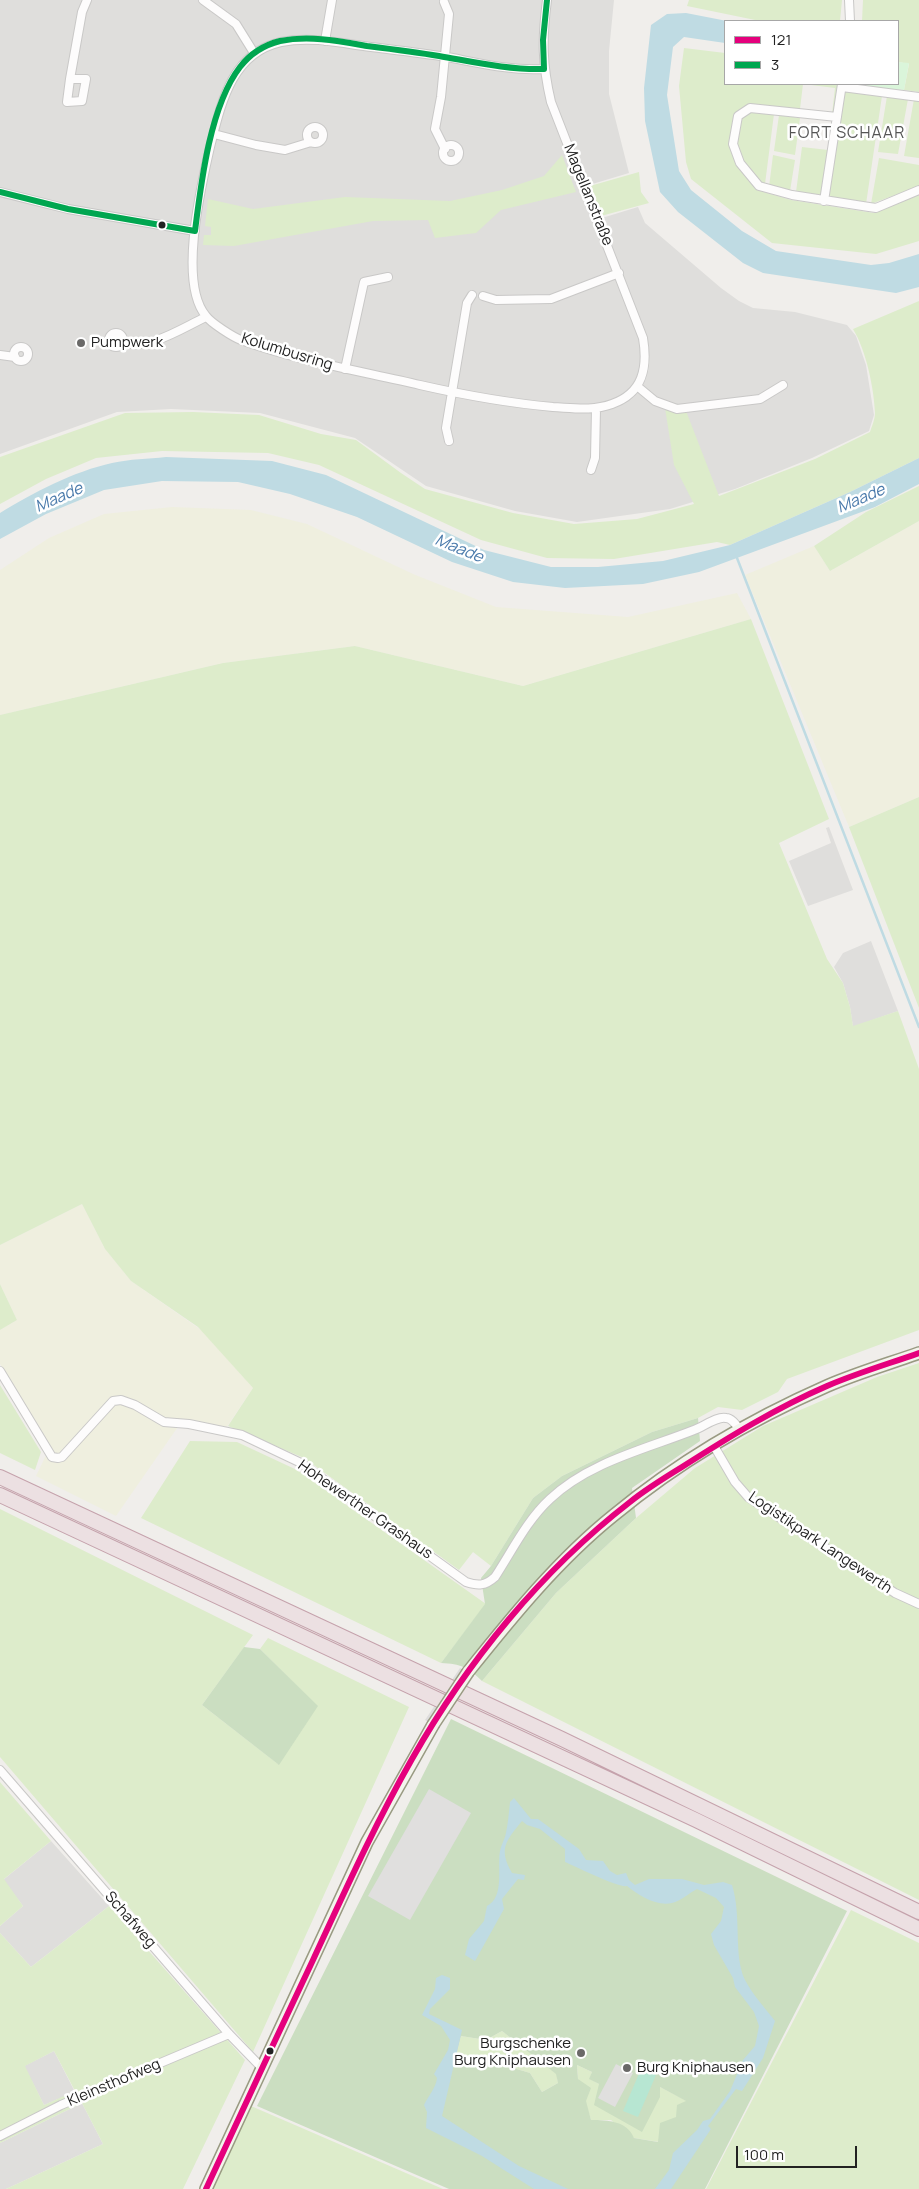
<!DOCTYPE html>
<html>
<head>
<meta charset="utf-8">
<style>
  body { margin:0 }
  #map { position:relative; width:919px; height:2189px; overflow:hidden; background:#f0eeeb; font-family:Manrope,sans-serif }
  canvas { display:block }
  .legend { position:absolute; left:724px; top:20px; width:175px; height:65px; box-sizing:border-box; background:#fff; border:1px solid #a7a7a7; margin:0; padding:6px 9px; list-style:none; font-size:15px; color:#222 }
  .legend li { display:flex; align-items:center; gap:10px; height:25px }
  .legend b { width:25px; border:1px solid #a7a7a7 }
  .scale { position:absolute; left:736px; top:2146px; width:121px; height:22px; box-sizing:border-box; border:2px solid #222; border-top:0; padding-left:6px; font-size:15px; line-height:18px; white-space:nowrap; color:#222; -webkit-text-stroke:4px #fff; paint-order:stroke }
</style>
</head>
<body>
<div id="map">
<canvas width="919" height="2189"></canvas>
<ul class="legend">
<li><b style="height:6px;background:#e5007d"></b>121</li>
<li><b style="height:6px;background:#00a650"></b>3</li>
</ul>
<div class="scale">100 m</div>
</div>
<script>
const context = document.querySelector('canvas').getContext('2d');
context.lineJoin = 'round';
function fillPath(path, color) { context.fillStyle = color; context.fill(path, 'evenodd'); }
function stroke(path, color, width, dash) { context.strokeStyle = color; context.lineWidth = width; context.lineCap = dash ? 'butt' : 'round'; context.setLineDash(dash || []); context.stroke(path); }
function label(font, color, halo, rows, align = 'center') {
  context.font = font + ' Manrope,sans-serif'; context.lineWidth = 5; context.setLineDash([]); context.textBaseline = 'middle'; context.strokeStyle = halo; context.fillStyle = color; for (const [text, x, y, turn = 0] of rows) {
    context.save(); context.translate(x, y); context.rotate((+turn || 0) * Math.PI / 180); context.textAlign = isNaN(turn) ? turn : align; if (halo) context.strokeText(text, 0, 0); context.fillText(text, 0, 0); context.restore();
  }
}
const residential = new Path2D(`
  M0 0H614L609 51V94L629 173 579 188 592 221 638 207 645 223 721 288 739 301 753 308 795 312 847 325 856 336 866 365 874 415 869 431 812 458 735 489 670 509 577 522 515 511 426 486 355 438 260 413 171 409 117 412 0 454Z
  M829 827 853 890 808 906 789 861 831 843 826 828Z
  M871 941 898 1011 853 1027 850 1007 843 983 834 967 843 953Z
  M51 1841 109 1906 31 1967 0 1933V1926L23 1906 3 1880Z
  M54 2051 75 2092 44 2105 24 2066Z
  M82 2103 103 2144 6 2189H0V2143Z`);
const farmland = new Path2D(`
  M172 507 251 510 307 524 413 574 496 607 628 617 737 593 751 619 523 686 355 646 223 663 0 715V570L49 538 104 514Z
  M919 521V797L849 827 745 575 814 546 830 571Z
  M82 1204 105 1249 131 1281 204 1332 253 1388 226 1428 182 1421 116 1516 36 1476 50 1447 0 1364V1330L17 1320 0 1284V1245Z`);
const grass = new Path2D(`
  M689 0H842L840 21H760L687 6Z
  M863 0H919V92L904 90 909 64 898 62V21H862Z
  M684 48 725 53V84H839L834 114H832L835 88 803 84 800 109 749 104 735 114 729 143 736 165 757 190 791 200 874 213 919 195V241L876 254 772 243 691 179 686 162 679 86Z
  M845 90 882 96 866 204 828 198Z
  M887 96 908 99 898 154 878 152Z
  M914 99H919V158L904 156Z
  M750 112 774 114 765 184 761 183C737 155 734 154 741 118Z
  M779 115 800 118 795 155 774 151Z
  M802 147 828 150 821 197 796 192Z
  M562 155 576 192 501 210 476 233 435 238 428 220 373 221 234 246 203 245 204 235H211V227L205 226 208 199 253 209 345 197 450 201 502 190 544 176Z
  M773 155 795 160 790 191 769 187Z
  M879 158 919 165V186L871 204Z
  M639 172 641 192 649 203 601 216 590 186Z
  M919 301V458L850 492 730 545 717 542 614 559 547 558 481 540 319 465 268 453 162 451 96 458 46 479 0 504V457L125 413 193 412 259 415 321 434 356 440 401 473 425 489 513 513 574 524 637 519 694 504 674 465 665 408 686 411 719 496 815 459 870 432C872 426 875 419 875 413 874 388 866 350 853 329Z
  M919 486V521L830 571 814 546 866 512Z
  M751 619 829 819 779 843 827 959 843 983 850 1007 853 1026 898 1011 919 1069V1330L787 1379 778 1392 742 1410 718 1407 698 1418 652 1432 562 1476 533 1498 491 1566 473 1552 459 1570 304 1458 228 1426 253 1388 198 1327 131 1281 105 1249 82 1204 0 1245V715L223 663 355 646 523 686Z
  M919 797V1008L849 827Z
  M0 1284 17 1320 0 1330Z
  M919 1363V1900L482 1681 556 1593 636 1518 695 1468 763 1426 877 1377Z
  M0 1385 41 1452 35 1470 0 1453Z
  M190 1441 237 1442 297 1470 486 1604 441 1663 141 1518Z
  M0 1509 253 1635 202 1705 278 1764 317 1706 260 1649 268 1638 409 1707 253 2052 0 1757Z
  M0 1782 51 1841 4 1879 23 1906 0 1926Z
  M109 1906 245 2060 183 2189H6L103 2144 82 2103 0 2143V1933L31 1967ZM54 2051 75 2091 44 2105 25 2066Z
  M851 1910 919 1943V2189H706Z
  M502 2031 557 2074 558 2083 542 2092 530 2073 510 2067 456 2056 461 2036 486 2040Z
  M577 2065 592 2072 590 2079 599 2084 660 2087 687 2101 659 2142 634 2138 611 2120H591L578 2079Z
  M251 2106 443 2189H211Z`);
const forest = new Path2D(`
  M698 1418 700 1441 632 1488 636 1518 556 1593 482 1681C468 1667 461 1664 441 1663L485 1604 481 1578 491 1566 533 1498 562 1476 652 1432Z
  M244 1647 260 1649 318 1706 279 1765 202 1705Z
  M451 1719 847 1911 705 2189H449L257 2106ZM502 2031 556 2074 558 2083 542 2092 530 2073 510 2067 504 2056H456L461 2036 486 2040ZM577 2065 592 2072 589 2079 599 2084 594 2105 642 2132 660 2097V2087L686 2101 677 2105 676 2117 660 2123 658 2142 634 2138C627 2121 608 2120 591 2120L586 2101 591 2088 578 2079Z`);
const park = new Path2D(`
  M898 62 909 63 904 90 845 85 898 84Z`);
const pitch = new Path2D(`
  M641 2069 656 2075 638 2117 623 2111Z`);
const parking = new Path2D(`
  M429 1789 471 1813 410 1920 368 1896Z
  M616 2064 633 2073 615 2107 598 2098Z`);
const water = new Path2D(`
  M686 13 727 21 725 43 684 37 673 47 667 95 679 171 691 190 742 231 776 251 871 265 889 263 919 254V287L896 293 763 273 743 263 678 212 660 192 645 121 644 88 651 25 667 14Z
  M166 457 272 461 326 475 484 550 551 567H598L663 561 730 545 850 492 919 458V484L875 507 699 572 643 584 565 588 513 582 452 562 357 517 290 494 238 482 162 481 104 490 46 514 0 539V513C32 493 75 471 112 463 130 459 148 459 166 457Z
  M514 1798 531 1819H538L579 1849 586 1860 603 1861 610 1871 617 1875 626 1873 629 1880 635 1885 649 1879H682L704 1885 723 1882 732 1885C742 1916 733 1955 745 1980 753 1995 765 2008 775 2021L763 2058 742 2091 736 2089 708 2126 711 2129 671 2189H655L669 2170 673 2153 697 2130 703 2121 710 2119 730 2091 743 2060 755 2046 759 2026 754 2012 735 1987 733 1978 714 1945 711 1934 721 1921 724 1907 716 1898 697 1889C689 1893 681 1901 672 1903 657 1907 638 1895 627 1886 618 1888 577 1867 565 1862V1849L540 1829 527 1825 522 1821C506 1841 498 1848 512 1873L525 1875 524 1880 518 1879 502 1899 504 1909 475 1961 465 1955 469 1939 484 1921 487 1906C505 1897 497 1867 500 1851 501 1845 505 1839 506 1833 508 1823 509 1812 510 1802Z
  M442 1975 450 1978V1989L430 2009 429 2014 462 2030 442 2116 519 2166 568 2189H534L482 2156 426 2128 427 2112 424 2105C428 2096 436 2088 437 2078L434 2074 448 2050 450 2040 441 2026 422 2015 435 1989 436 1978Z`);
const pier = new Path2D(`
  M460 1668 474 1676 439 1728 425 1720Z`);
const stream = new Path2D(`
  M737 558 919 1027`);
const street = new Path2D(`
  M203 0 236 24 254 53
  M849 0 850 21
  M444 2 449 14 441 97 435 129 445 149
  M325 41 332 0
  M544 69C511 71 479 63 447 57 417 52 386 49 356 45 331 41 306 37 281 42 231 53 221 104 210 147 201 187 178 283 206 316 211 323 233 337 241 340 299 361 360 371 420 385 464 395 508 403 553 407 574 408 593 411 612 404 643 393 648 368 643 338L551 102C542 64 542 39 547 0
  M70 79 82 12 87 0
  M70 79H86L82 101 67 102Z
  M842 87 919 97
  M837 117 750 108 738 116 733 144 740 163 759 186 792 195 869 207 876 208 919 190
  M307 135a8 8 0 1 1 16 0a8 8 0 1 1-16 0Z
  M214 134 256 145 285 150 311 142
  M443 153a8 8 0 1 1 16 0a8 8 0 1 1-16 0Z
  M0 192 68 209 195 231
  M824 201 842 84
  M483 296 496 300 551 299 619 273
  M109 340a7 7 0 1 1 14 0a7 7 0 1 1-14 0Z
  M123 343C150 350 182 328 206 317
  M14 354a7 7 0 1 1 14 0a7 7 0 1 1-14 0Z
  M0 355 15 357
  M345 369 364 282 388 277
  M637 386 655 401 677 409 760 399 783 385
  M449 441 446 428 467 303 472 295
  M591 470 595 458 596 409
  M0 1371 52 1457 58 1458 62 1457 113 1401 121 1400 135 1405 164 1422 189 1424 242 1435 301 1463 466 1582C478 1586 485 1586 495 1577 512 1551 527 1520 550 1499 589 1462 646 1449 694 1430 703 1427 717 1416 726 1418 732 1418 737 1426 740 1430
  M714 1446 735 1482 748 1497 895 1593 919 1604
  M0 1770 229 2034 262 2068
  M0 2136 61 2105 229 2034`);
const secondary = new Path2D(`
  M468 1672C512 1617 558 1560 614 1515 677 1463 752 1419 827 1386 857 1373 888 1364 919 1353
  M206 2189 367 1842 433 1725`);
const highway = new Path2D(`
  M0 1477 562 1739 919 1912
  M0 1495 696 1820 919 1929`);
const secondaryBridge = new Path2D(`
  M433 1725 468 1672`);
const bus1 = new Path2D(`
  M206 2189C241 2113 277 2036 313 1960 344 1893 375 1824 412 1759 467 1662 541 1571 630 1502 646 1489 664 1478 682 1467 729 1437 776 1408 827 1386 857 1373 888 1364 919 1353`);
const bus2 = new Path2D(`
  M544 69 543 40 547 0
  M0 192 68 209 195 231
  M195 231C201 183 210 106 240 67 250 54 264 45 280 41 309 35 339 41 367 46 391 49 415 52 439 56 474 62 508 70 544 69`);
const markers = [
  [162,225,4.5,"#222"],
  [81,343,5,"#6a6968"],
  [270,2051,4.5,"#222"],
  [581,2053,5,"#6a6968"],
  [627,2068,5,"#6a6968"]
];
const streetNames = [
  ["Magellanstraße",588,195,68],
  ["Kolumbusring",287,352,17],
  ["Hohewerther Grashaus",365,1510,35],
  ["Logistikpark Langewerth",820,1543,34],
  ["Schafweg",130,1920,49],
  ["Kleinsthofweg",114,2083,-23]
];
const poiNames = [
  ["Pumpwerk",91,343],
  ["Burgschenke",571,2044,"right"],
  ["Burg Kniphausen",571,2061,"right"],
  ["Burg Kniphausen",637,2068]
];
const neighbourhoodNames = [
  ["FORT SCHAAR",847,134]
];
const waterNames = [
  ["Maade",59,498,-24],
  ["Maade",861,499,-23],
  ["Maade",459,549,22]
];
fillPath(residential, '#dfdedc');
fillPath(farmland, '#efefdf');
fillPath(grass, '#ddeccb');
fillPath(forest, '#cbdec1');
fillPath(park, '#daf5da');
fillPath(pitch, '#b7e6d2');
fillPath(parking, '#e0dfde');
fillPath(water, '#bfdbe3');
fillPath(pier, '#dedddd');
stroke(stream, '#bfdbe3', 2.5);
stroke(street, '#c9c8c7', 10);
stroke(secondary, '#999a82', 14);
stroke(highway, '#c5a2ac', 16);
stroke(street, '#fdfcfc', 8);
stroke(secondary, '#f4f4ed', 11);
stroke(highway, '#ece0e2', 14);
stroke(secondaryBridge, '#999a82', 14, []);
stroke(secondaryBridge, '#f4f4ed', 11);
stroke(bus1, '#e5007d', 6);
stroke(bus2, '#00a650', 6);
for (const [x, y, r, color] of markers) { const dot = new Path2D(); dot.arc(x, y, r, 0, 2 * Math.PI); context.fillStyle = color; context.fill(dot); stroke(dot, '#fff', 2); }
label('15px', '#222', '#fff', streetNames);
label('15px', '#222', '#fff', poiNames, 'left');
context.letterSpacing = '1px';
label('16px', '#555', '#fff', neighbourhoodNames);
context.letterSpacing = '0px';
label('italic 16px', '#4a7aab', '#fff', waterNames);
</script>
</body>
</html>
